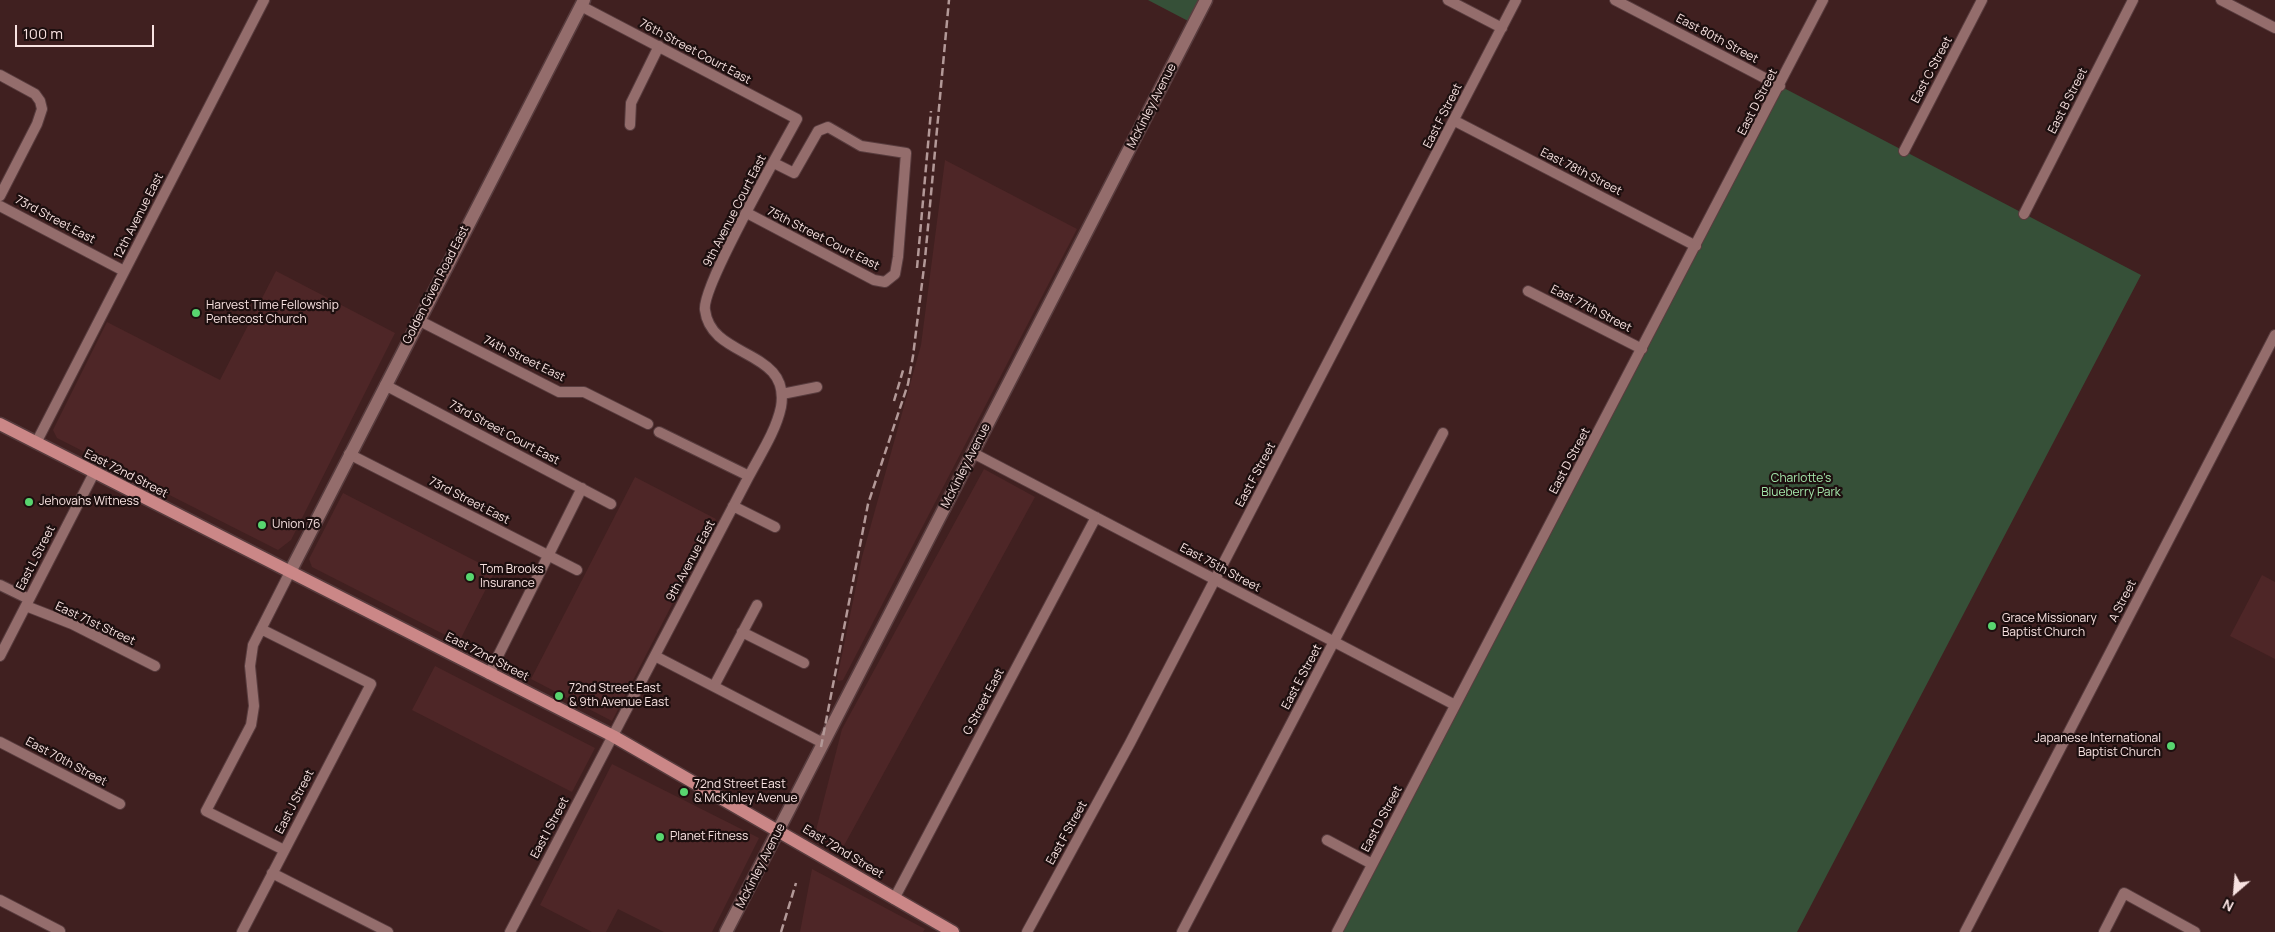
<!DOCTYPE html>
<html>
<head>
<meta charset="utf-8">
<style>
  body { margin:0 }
  #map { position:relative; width:2275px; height:932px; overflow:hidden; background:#402020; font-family:Manrope,sans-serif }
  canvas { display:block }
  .north { position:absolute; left:2210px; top:867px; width:50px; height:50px; -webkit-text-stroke:4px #1d0f0f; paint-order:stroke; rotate:207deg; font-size:14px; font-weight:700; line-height:20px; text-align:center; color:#f8e2e1 }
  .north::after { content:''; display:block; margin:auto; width:18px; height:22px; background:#f8e2e1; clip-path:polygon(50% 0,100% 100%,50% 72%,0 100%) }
  .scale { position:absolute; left:15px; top:25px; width:139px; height:22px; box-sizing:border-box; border:2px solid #f8e2e1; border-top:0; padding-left:6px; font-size:15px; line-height:18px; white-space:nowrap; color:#f8e2e1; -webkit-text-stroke:4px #1d0f0f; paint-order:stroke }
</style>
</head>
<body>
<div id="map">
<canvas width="2275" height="932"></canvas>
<div class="north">N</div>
<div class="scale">100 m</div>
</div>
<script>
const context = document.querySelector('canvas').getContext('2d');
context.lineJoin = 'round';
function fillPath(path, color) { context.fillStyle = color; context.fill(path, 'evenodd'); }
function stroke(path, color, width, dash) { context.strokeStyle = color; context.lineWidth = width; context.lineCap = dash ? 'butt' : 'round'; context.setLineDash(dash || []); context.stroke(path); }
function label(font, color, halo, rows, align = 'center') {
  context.font = font + ' Manrope,sans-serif'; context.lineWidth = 4.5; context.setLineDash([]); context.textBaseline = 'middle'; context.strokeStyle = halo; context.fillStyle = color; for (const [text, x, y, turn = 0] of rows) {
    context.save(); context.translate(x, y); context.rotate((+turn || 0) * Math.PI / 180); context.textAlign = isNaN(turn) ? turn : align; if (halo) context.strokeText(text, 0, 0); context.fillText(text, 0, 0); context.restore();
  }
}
const built = new Path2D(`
  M945 160 1077 229 843 680 839 681 837 679 862 557 921 345Z
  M276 271 395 333 291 540 278 550 57 438 53 430 107 322 220 380Z
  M984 469 1035 497 841 851 815 834 842 729Z
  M635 477 716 519 612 721 531 679Z
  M343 493 495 571 459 642 312 567 309 559Z
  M2262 575 2275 582V659L2230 636Z
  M435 666 595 748 572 792 412 710Z
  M612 764 759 838 712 932H664L618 909 606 932H592L540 905Z
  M812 869 925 929 923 932H800Z`);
const green = new Path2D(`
  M1148 0H1201L1190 22Z
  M1780 86 2141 275 1797 932H1337Z`);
const street = new Path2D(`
  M1448 0 1502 28
  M1615 0 1780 86
  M2221 0 2275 28
  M0 75 35 94 40 101 42 109 37 124 0 196
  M1455 121 1696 246
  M630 125 631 103 659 46
  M1904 151 1982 0
  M0 206 124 271
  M747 213 874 280 885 282 895 274 898 257 906 153 861 146 828 127 818 131 794 173 774 163
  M2024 214 2133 0
  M1528 291 1642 349
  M418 320 559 392H584L648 424
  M385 385 611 504
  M782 394 817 387
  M659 432 749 476
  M36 443 264 0
  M973 453 1455 705
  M349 454 577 570
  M733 506 775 527
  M0 585 29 599
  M26 606 72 624 155 666
  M742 632 804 663
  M0 656 94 473
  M655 656 823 743
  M489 674 582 488
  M714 686 757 605
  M0 742 120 804
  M1327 840 1372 864
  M284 850 206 811 251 725 254 706 250 666 253 645 290 572
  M272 873 388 932
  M894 899 1096 517
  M0 900 60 931
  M242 932 371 684 261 629
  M510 932 749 476C760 455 776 431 781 407 791 348 711 360 705 310 701 287 781 149 797 119L581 6
  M1027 932 1130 743 1516 0
  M1182 932 1443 433
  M1337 932 1823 0
  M1965 932 2275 335
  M2104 932 2124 893 2195 932`);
const secondary = new Path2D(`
  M290 572 584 0
  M726 932 1206 0`);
const primary = new Path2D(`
  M0 424 613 736 953 932`);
const rail = new Path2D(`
  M917 268 931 111
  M894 401 904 367
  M821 747 868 504 908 384 913 356 925 259 949 0
  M781 932 796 883`);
const markers = [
  [196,313,5,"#58d56f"],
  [29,502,5,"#58d56f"],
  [262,525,5,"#58d56f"],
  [470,577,5,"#58d56f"],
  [1992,626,5,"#58d56f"],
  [559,696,5,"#58d56f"],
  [2171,746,5,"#58d56f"],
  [684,792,5,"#58d56f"],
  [660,837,5,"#58d56f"]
];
const streetNames = [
  ["East 80th Street",1717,39,28],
  ["76th Street Court East",695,52,28],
  ["East C Street",1932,70,-62],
  ["East B Street",2068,101,-63],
  ["East D Street",1758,102,-63],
  ["McKinley Avenue",1152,106,-63],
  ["East F Street",1443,116,-63],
  ["East 78th Street",1581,172,27],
  ["9th Avenue Court East",735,211,-63],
  ["12th Avenue East",139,216,-63],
  ["73rd Street East",55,220,28],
  ["75th Street Court East",823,239,27],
  ["Golden Given Road East",436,285,-63],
  ["East 77th Street",1591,309,27],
  ["74th Street East",524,359,26],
  ["73rd Street Court East",504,433,28],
  ["East D Street",1570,461,-62],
  ["McKinley Avenue",966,466,-63],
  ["East 72nd Street",126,474,27],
  ["East F Street",1256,475,-62],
  ["73rd Street East",469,501,27],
  ["East L Street",36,558,-63],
  ["9th Avenue East",691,561,-62],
  ["East 75th Street",1220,568,28],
  ["A Street",2123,601,-63],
  ["East 71st Street",95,624,25],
  ["East 72nd Street",487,657,27],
  ["East E Street",1302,677,-62],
  ["G Street East",984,702,-62],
  ["East 70th Street",66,762,28],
  ["East J Street",295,802,-63],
  ["East D Street",1382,819,-62],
  ["East I Street",550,828,-62],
  ["East F Street",1067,833,-61],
  ["East 72nd Street",843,852,31],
  ["McKinley Avenue",761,866,-63]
];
const poiNames = [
  ["Harvest Time Fellowship",206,306],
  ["Pentecost Church",206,320],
  ["Jehovahs Witness",39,502],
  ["Union 76",272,525],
  ["Tom Brooks",480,570],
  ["Insurance",480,584],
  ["Grace Missionary",2002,619],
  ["Baptist Church",2002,633],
  ["72nd Street East",569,689],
  ["& 9th Avenue East",569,703],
  ["Japanese International",2161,739,"right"],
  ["Baptist Church",2161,753,"right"],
  ["72nd Street East",694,785],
  ["& McKinley Avenue",694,799],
  ["Planet Fitness",670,837]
];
const parkNames = [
  ["Charlotte's",1801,479],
  ["Blueberry Park",1801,493]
];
fillPath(built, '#4e2627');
fillPath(green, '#365038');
stroke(street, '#583c3e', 12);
stroke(secondary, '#583c3e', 15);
stroke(primary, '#583c3e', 15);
stroke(street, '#946d6c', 10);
stroke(secondary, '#946d6c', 12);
stroke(primary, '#cb8787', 12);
stroke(rail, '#b39998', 2.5, [8, 4]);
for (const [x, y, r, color] of markers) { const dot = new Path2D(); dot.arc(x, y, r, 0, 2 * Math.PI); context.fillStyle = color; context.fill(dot); stroke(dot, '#1d0f0f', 2); }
label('12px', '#f8e2e1', '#1d0f0f', streetNames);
label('12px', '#f8e2e1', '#1d0f0f', poiNames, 'left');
label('12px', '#a4e7ab', '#1d0f0f', parkNames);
</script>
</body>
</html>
